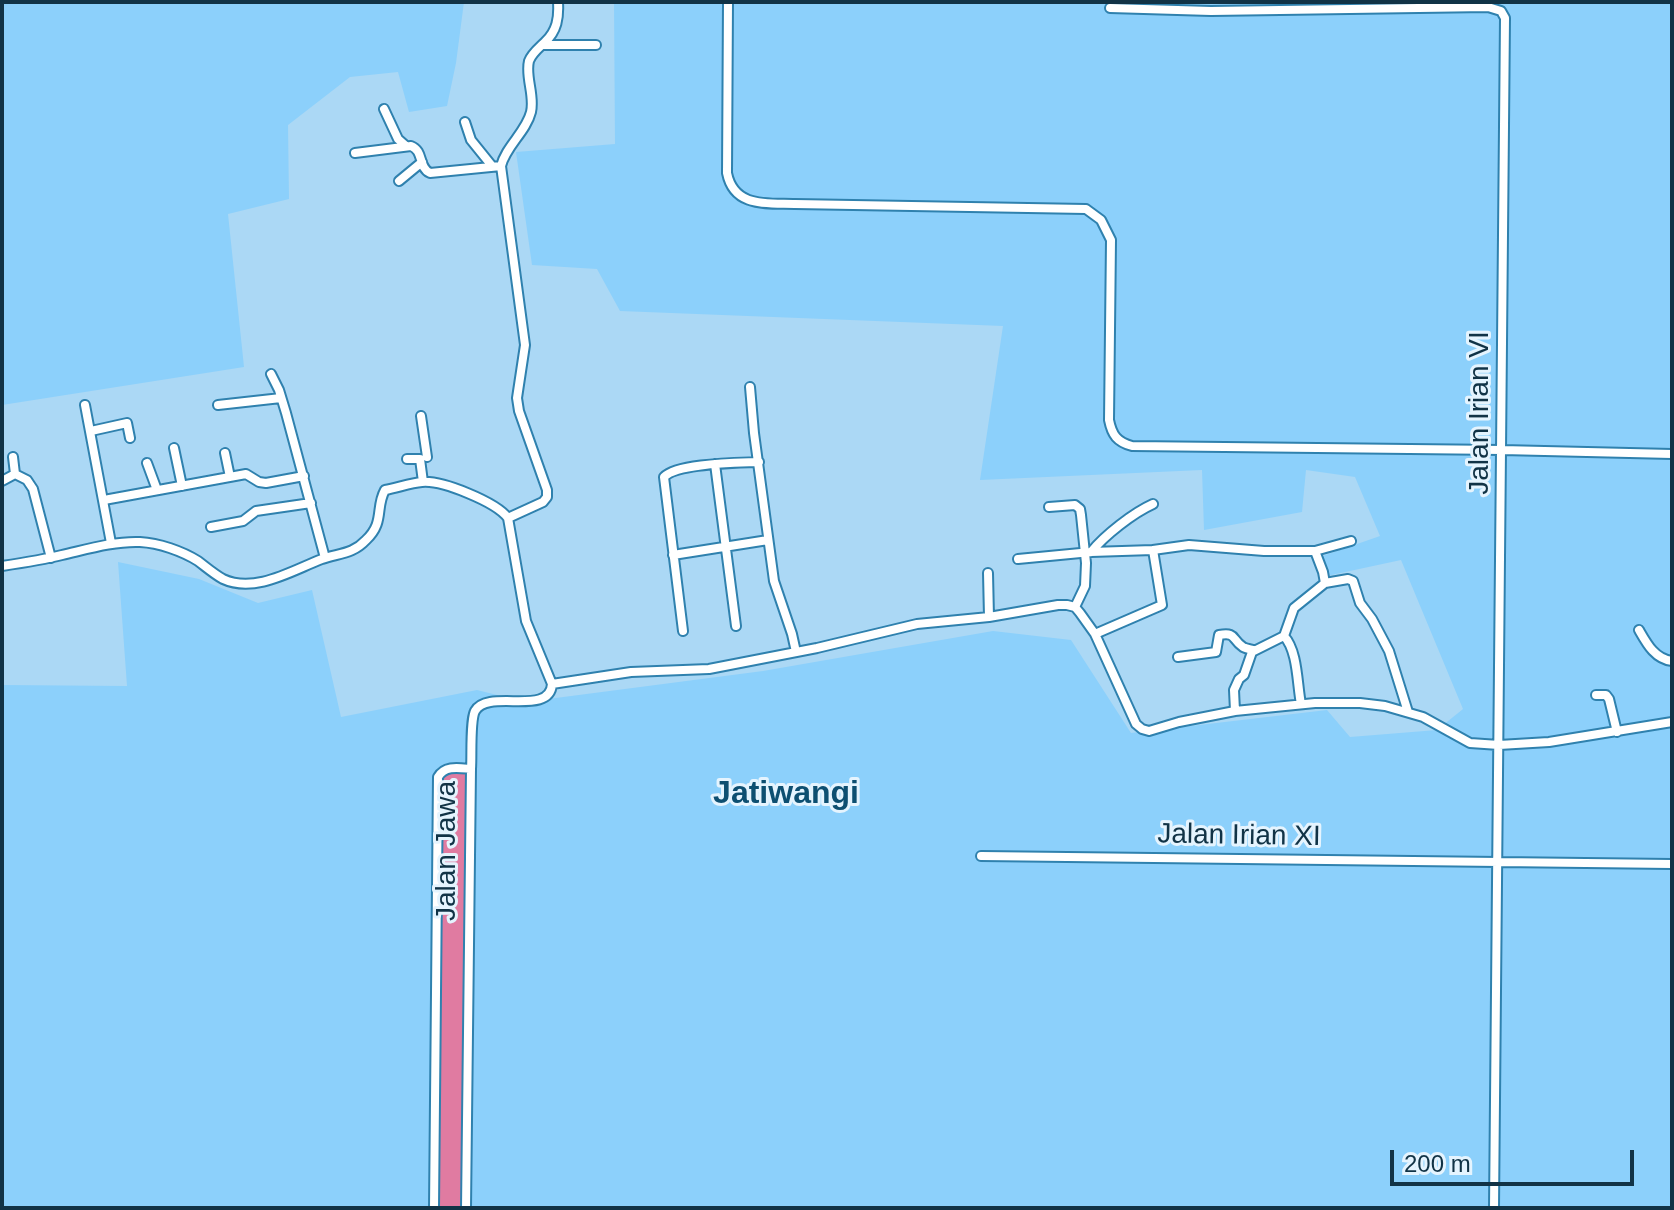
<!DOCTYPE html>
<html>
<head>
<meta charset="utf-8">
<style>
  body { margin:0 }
  #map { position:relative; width:1674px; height:1210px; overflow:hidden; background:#abd8f5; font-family:Arial,sans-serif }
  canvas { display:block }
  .frame { position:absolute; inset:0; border:4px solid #113346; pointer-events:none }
  .scale { position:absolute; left:1390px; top:1150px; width:244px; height:36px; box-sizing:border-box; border:4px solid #113346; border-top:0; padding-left:10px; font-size:24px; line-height:28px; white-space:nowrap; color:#113346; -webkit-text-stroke:6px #e5f4fe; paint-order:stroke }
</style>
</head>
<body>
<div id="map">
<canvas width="1674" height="1210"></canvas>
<div class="frame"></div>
<div class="scale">200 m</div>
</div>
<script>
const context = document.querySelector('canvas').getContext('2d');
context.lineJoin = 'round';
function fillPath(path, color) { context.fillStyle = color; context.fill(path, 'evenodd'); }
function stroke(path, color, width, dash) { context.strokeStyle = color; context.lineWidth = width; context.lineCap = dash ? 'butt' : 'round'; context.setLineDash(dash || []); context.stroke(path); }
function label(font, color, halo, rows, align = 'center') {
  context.font = font + ' Arial,sans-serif'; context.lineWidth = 6; context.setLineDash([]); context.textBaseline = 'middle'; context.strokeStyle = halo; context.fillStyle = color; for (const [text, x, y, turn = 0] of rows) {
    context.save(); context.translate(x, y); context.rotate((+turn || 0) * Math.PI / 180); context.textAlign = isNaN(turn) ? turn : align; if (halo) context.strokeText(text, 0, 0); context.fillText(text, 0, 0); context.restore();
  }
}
const built = new Path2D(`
  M2 2H464L456 63 447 106 409 112 398 72 350 77 288 125 289 199 228 214 244 367 2 405Z
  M614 2H1672V1208H2V685L127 686 118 562 199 579 258 603 312 590 341 717 477 690 525 702 763 671 993 631 1071 640 1131 733 1327 710 1350 737 1437 730 1463 709 1401 560 1322 577 1317 558 1380 536 1355 477 1306 470 1302 512 1204 530 1202 470 980 480 1003 326 620 311 597 269 532 265 516 152 615 144Z`);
const green = new Path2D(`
  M471 769 466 1208H434L441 771Z`);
const minor = new Path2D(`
  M728 2 727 173C734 208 767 203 795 204L1086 209 1101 220 1111 240 1109 420C1112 435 1117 442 1132 446L1502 450 1672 454
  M1110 8 1211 11 1488 7 1501 11 1505 18 1494 1208
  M542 45H596
  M384 109 398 139 406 146
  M465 122 471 140 492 166
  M355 153 411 146C424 151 418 167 430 173L501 166
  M399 181 422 162
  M271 374 279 390 286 413 325 558
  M750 387 754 433 774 581 792 634 796 652
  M85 405 111 543
  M218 405 281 398
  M421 416 427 457
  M91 431 127 423 130 438
  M174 448 182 486
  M225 453 230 477
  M13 457 15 474 27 480 33 489 51 558
  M407 459H420L423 482
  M147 463 157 490
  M715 464 736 626
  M2 481 15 474
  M104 500 246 474 259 482 266 483 304 476
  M1049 507 1075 505 1080 509 1081 515 1086 563 1085 586 1075 607
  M508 518 543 502 547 497V490L519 411 517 398 525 345 501 166C506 146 526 132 531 112 535 95 525 77 529 61 532 53 539 48 545 42 557 31 559 18 558 2
  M211 527 243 521 256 511 311 503
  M1315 551 1351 541
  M1091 552C1105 535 1133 513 1153 504
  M673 555 768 540
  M1018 559 1091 552 1153 550 1189 545 1264 551H1315L1323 572 1325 583 1348 579 1353 581 1360 603 1372 619 1389 651 1408 712
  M2 566C22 563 42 560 62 555 88 549 114 541 140 542 159 543 182 551 198 561 206 567 214 574 223 579 255 594 293 570 322 559 340 553 353 554 366 540 385 522 375 508 385 490 397 488 410 483 422 482 442 480 496 502 508 518L526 621 552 684
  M988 573 989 617
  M1639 630C1647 644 1655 659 1672 661
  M683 631 664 477C677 463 738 463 759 462
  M1095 634 1162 605 1153 550
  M1284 636C1298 651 1297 684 1301 704
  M1178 657 1216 652 1219 635C1237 632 1231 639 1243 647 1244 648 1253 650 1254 650
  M1596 695H1606L1609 699 1617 732
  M1235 711 1234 690 1239 679 1244 675 1252 652 1284 636 1294 608 1325 583
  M981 856 1672 864
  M434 1208 438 777C445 765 459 768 471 769
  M466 1208 471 769C472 757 470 720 475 711 488 688 550 717 552 684L631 672 709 669 817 648 917 624 989 617 1058 605H1067L1075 607 1080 613 1095 634 1136 724 1142 729 1149 731 1179 722 1235 711 1315 703H1360L1385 706 1423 717 1470 743 1499 745 1549 742 1672 722`);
const streetNames = [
  ["Jalan Irian VI",1480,413,-90],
  ["Jalan Irian XI",1239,836,1],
  ["Jalan Jawa",447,851,-90]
];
const quarterNames = [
  ["Jatiwangi",786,794]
];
fillPath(built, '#8cd0fb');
fillPath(green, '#e07ba1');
stroke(minor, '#2f81ae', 12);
stroke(minor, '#fff', 8);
label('28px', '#113346', '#e5f4fe', streetNames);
label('bold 32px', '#0d4f71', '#e5f4fe', quarterNames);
</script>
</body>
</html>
